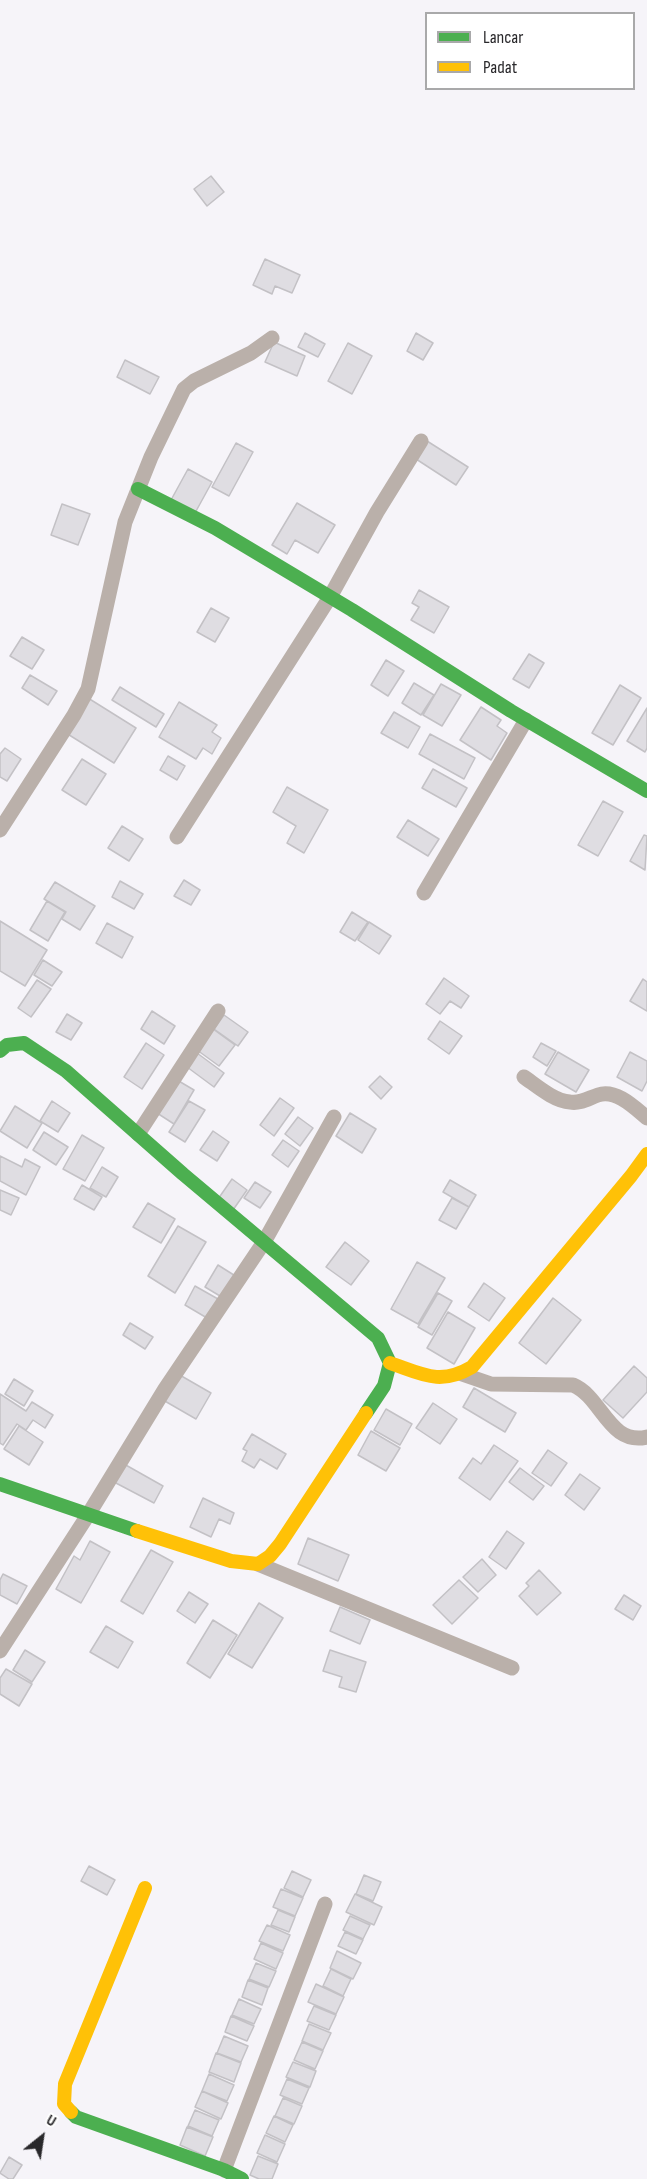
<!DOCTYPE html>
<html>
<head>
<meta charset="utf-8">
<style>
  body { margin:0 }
  #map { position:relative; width:647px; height:2179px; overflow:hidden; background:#f6f4f9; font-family:"Sofia Sans Condensed",sans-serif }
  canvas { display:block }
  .legend { position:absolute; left:425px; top:12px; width:210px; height:78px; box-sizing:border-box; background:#fff; border:2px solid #a9a9aa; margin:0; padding:8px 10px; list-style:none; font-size:18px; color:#29282b }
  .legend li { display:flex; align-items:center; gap:12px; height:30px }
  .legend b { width:30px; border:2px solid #a9a9aa }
  .north { position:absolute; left:12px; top:2107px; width:60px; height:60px; -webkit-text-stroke:4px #fff; paint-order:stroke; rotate:30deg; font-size:16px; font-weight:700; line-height:24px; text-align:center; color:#29282b }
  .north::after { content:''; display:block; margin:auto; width:21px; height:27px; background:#29282b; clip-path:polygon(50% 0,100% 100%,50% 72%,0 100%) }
</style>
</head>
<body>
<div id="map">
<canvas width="647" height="2179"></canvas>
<ul class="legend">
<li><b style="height:8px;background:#4caf50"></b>Lancar</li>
<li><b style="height:8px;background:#ffc107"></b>Padat</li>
</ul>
<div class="north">U</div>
</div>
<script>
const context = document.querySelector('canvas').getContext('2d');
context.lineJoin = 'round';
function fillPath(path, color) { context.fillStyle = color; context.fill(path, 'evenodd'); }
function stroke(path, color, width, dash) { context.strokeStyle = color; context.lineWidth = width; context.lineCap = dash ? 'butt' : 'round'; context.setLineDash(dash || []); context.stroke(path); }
const building = new Path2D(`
  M211 176 224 192 207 206 194 189Z
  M265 259 300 275 292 293 275 286 272 294 253 285Z
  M305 333 325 344 318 357 298 347Z
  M416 333 433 343 423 360 407 351Z
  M274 342 305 356 297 376 265 362Z
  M348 343 372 356 352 394 328 381Z
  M125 360 159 377 150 394 117 377Z
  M427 441 468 467 456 485 416 459Z
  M236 443 253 452 229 496 212 487Z
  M188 469 212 482 195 513 171 500Z
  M297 503 335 525 318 553 295 540 287 554 272 545Z
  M62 504 90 514 78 545 51 535Z
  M419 590 449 607 434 633 411 620 419 607 412 603Z
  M211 608 229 618 215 642 197 632Z
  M22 637 44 650 32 669 10 656Z
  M529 654 544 663 529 688 513 679Z
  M386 660 404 671 388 696 371 685Z
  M30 675 57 691 48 705 22 688Z
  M414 683 434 695 421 715 402 703Z
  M441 684 461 695 442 726 423 715Z
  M620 685 641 698 613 745 592 733Z
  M120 687 164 714 156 727 112 700Z
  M88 698 136 728 114 763 66 733Z
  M179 702 217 725 212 732 221 738 212 754 203 748 196 759 159 737Z
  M481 707 501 720 497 726 507 733 491 760 460 740Z
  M647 708V748L645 752 627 741Z
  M394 712 420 727 408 748 381 733Z
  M430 734 475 758 464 779 419 754Z
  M5 748 21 759 7 781 0 777V754Z
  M168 756 185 766 177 780 160 770Z
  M82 759 106 774 86 805 62 790Z
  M433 769 467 788 456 807 422 788Z
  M287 787 328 810 304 853 287 843 296 826 273 812Z
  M603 801 623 812 598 856 578 845Z
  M408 820 439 839 428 856 397 837Z
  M122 826 143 839 129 861 108 848Z
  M644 835 647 836 645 870 630 861Z
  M184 880 200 890 191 905 174 896Z
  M120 881 143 894 134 909 112 897Z
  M55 882 95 906 80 930 62 919 66 912 44 899Z
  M47 901 65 912 48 941 30 930Z
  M352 912 368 922 355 941 340 932Z
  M0 921 47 950 25 986 0 971Z
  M369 922 391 936 379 954 358 940Z
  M107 923 133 937 122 958 96 943Z
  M43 960 62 972 52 986 34 975Z
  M444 978 469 996 461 1008 450 1001 440 1014 426 1004Z
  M643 979 647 982V1011L630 1001Z
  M37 980 51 989 31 1017 18 1008Z
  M152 1011 175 1026 164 1044 141 1029Z
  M67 1014 82 1023 71 1040 56 1032Z
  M224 1015 248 1032 238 1046 214 1029Z
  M440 1021 462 1036 449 1054 428 1039Z
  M213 1029 235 1045 219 1066 197 1050Z
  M146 1043 164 1055 142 1089 124 1077Z
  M541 1043 556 1051 547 1066 533 1057Z
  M558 1052 589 1070 576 1092 545 1074Z
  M630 1052 647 1061V1081L642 1091 617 1077Z
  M197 1053 224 1073 214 1087 187 1067Z
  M380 1076 392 1087 381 1099 369 1087Z
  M177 1080 194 1090 174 1124 157 1113Z
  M280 1098 294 1108 274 1136 260 1125Z
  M52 1101 70 1113 58 1132 40 1121Z
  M189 1101 205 1110 185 1142 169 1132Z
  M15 1106 42 1123 27 1148 0 1131Z
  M350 1113 376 1129 362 1153 336 1136Z
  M298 1117 313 1128 300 1146 285 1134Z
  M213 1131 229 1142 217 1161 200 1150Z
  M44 1132 68 1147 56 1165 33 1150Z
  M82 1135 104 1148 85 1181 63 1169Z
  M283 1140 299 1151 288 1167 272 1155Z
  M0 1156 22 1167 25 1159 40 1167 26 1195 0 1181Z
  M102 1167 118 1177 106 1197 90 1188Z
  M232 1179 247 1190 233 1210 218 1199Z
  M450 1180 476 1195 469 1207 443 1192Z
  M255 1182 271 1192 260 1208 244 1198Z
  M82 1185 102 1197 94 1210 74 1199Z
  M0 1190 19 1198 11 1215 0 1210Z
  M452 1198 469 1207 456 1229 439 1220Z
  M148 1203 175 1219 161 1243 133 1227Z
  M178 1226 206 1242 175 1293 148 1276Z
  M345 1242 369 1261 351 1285 326 1267Z
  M417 1262 445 1278 418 1324 391 1309Z
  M218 1265 237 1277 225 1299 205 1287Z
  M484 1283 505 1298 489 1321 468 1307Z
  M195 1286 218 1299 207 1318 185 1305Z
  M438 1293 452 1301 432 1335 418 1327Z
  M553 1298 581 1320 546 1364 519 1343Z
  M448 1312 475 1328 454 1364 427 1348Z
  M130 1323 153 1337 145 1349 123 1335Z
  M634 1366 647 1378V1392L623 1418 603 1400Z
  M178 1374 211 1393 196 1419 163 1400Z
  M14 1379 33 1391 24 1406 5 1394Z
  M474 1388 516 1413 505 1432 463 1407Z
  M0 1394 26 1411 32 1402 53 1415 45 1428 33 1420 26 1430 17 1424 3 1445 0 1443Z
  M433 1403 457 1419 440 1444 416 1428Z
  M386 1409 412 1424 400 1445 374 1430Z
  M19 1426 43 1442 29 1465 4 1449Z
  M371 1431 400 1448 386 1471 358 1455Z
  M252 1434 286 1454 277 1469 260 1459 254 1468 242 1461 247 1451 243 1449Z
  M494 1445 518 1461 490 1500 459 1478 473 1458 481 1464Z
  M548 1450 567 1463 551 1486 532 1473Z
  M124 1464 163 1486 154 1503 114 1482Z
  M520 1468 544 1486 533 1500 509 1482Z
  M580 1474 600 1488 584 1510 565 1495Z
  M203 1498 234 1513 230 1524 219 1519 211 1537 190 1527Z
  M507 1531 524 1543 506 1569 489 1557Z
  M308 1538 349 1555 338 1581 298 1564Z
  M90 1541 110 1552 81 1603 56 1589 74 1556 80 1560Z
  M151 1550 173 1562 143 1614 121 1601Z
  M482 1559 496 1575 478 1592 463 1577Z
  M539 1570 561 1593 537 1615 519 1596 529 1586 526 1583Z
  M3 1574 27 1586 17 1604 0 1595V1580Z
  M459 1580 478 1598 452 1624 433 1605Z
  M189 1592 208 1604 195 1623 177 1611Z
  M624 1595 641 1606 633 1620 615 1609Z
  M259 1603 283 1618 252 1668 228 1654Z
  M340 1607 370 1620 360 1644 330 1631Z
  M213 1620 237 1635 210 1678 187 1663Z
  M106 1626 133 1642 118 1668 90 1652Z
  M25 1650 45 1662 32 1682 13 1670Z
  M330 1650 366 1662 356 1692 339 1687 342 1677 323 1671Z
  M6 1669 32 1684 19 1706 0 1694V1678Z
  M89 1866 115 1880 107 1895 81 1881Z
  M292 1871 311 1880 303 1897 284 1888Z
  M364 1875 381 1882 373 1901 356 1894Z
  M281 1889 303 1898 295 1916 273 1907Z
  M355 1894 382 1907 374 1925 346 1912Z
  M278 1910 295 1917 289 1932 271 1925Z
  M350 1916 370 1925 363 1939 343 1930Z
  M267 1925 290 1935 283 1951 259 1941Z
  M345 1932 363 1940 356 1954 338 1946Z
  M261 1943 283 1953 276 1969 254 1959Z
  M337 1951 361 1963 353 1979 330 1968Z
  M256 1963 276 1971 269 1987 249 1979Z
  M331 1969 351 1979 343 1996 323 1986Z
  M248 1980 268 1988 262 2005 242 1997Z
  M316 1984 344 1997 336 2014 308 2002Z
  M239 1999 261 2009 254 2024 232 2015Z
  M314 2006 336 2015 329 2030 307 2021Z
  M231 2016 254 2026 247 2041 225 2032Z
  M309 2024 331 2033 323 2050 302 2041Z
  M224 2036 248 2046 241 2062 217 2053Z
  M302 2042 323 2051 315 2069 294 2060Z
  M216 2053 241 2063 234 2082 209 2072Z
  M293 2062 316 2071 310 2087 286 2077Z
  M209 2074 234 2085 227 2101 202 2091Z
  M287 2079 309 2088 302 2104 280 2095Z
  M202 2091 228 2103 221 2119 195 2107Z
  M283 2098 302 2106 294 2124 275 2116Z
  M195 2110 219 2120 212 2136 188 2126Z
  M274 2116 293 2125 285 2142 266 2133Z
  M187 2127 213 2137 205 2156 180 2145Z
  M265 2135 285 2144 277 2162 257 2153Z
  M258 2156 278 2164 272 2179H259L250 2175Z
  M9 2157 22 2165 13 2179H9L0 2173Z`);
const street = new Path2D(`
  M0 830 74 715 88 689 125 522 151 457 184 389 194 381 251 353 272 338
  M177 837 330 597 377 512 421 441
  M424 893 526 720
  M524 1077C537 1086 554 1101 570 1102 580 1104 589 1098 598 1095 616 1089 634 1107 647 1118
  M138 1134 218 1011
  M462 1374 491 1384 573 1385C602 1397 609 1446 647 1437
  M258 1564 512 1668
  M0 1651 88 1515 165 1389 264 1242 334 1117
  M224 2170 325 1904`);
const fast = new Path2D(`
  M138 489 215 528 352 610 511 711 647 791
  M0 1051 7 1045 24 1043 66 1071 183 1174 378 1338 390 1363 384 1386 366 1413
  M0 1484 137 1531
  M71 2112 76 2117 224 2170 242 2179`);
const slow = new Path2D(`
  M390 1363C422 1374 440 1386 472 1367L631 1176 647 1154
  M137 1531 231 1561 258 1564 270 1556 280 1544 366 1413
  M71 2112 64 2104 65 2084 145 1888`);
fillPath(building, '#dfdde2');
stroke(building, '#c3c1c5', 1.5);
stroke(street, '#bab0aa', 15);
stroke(fast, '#4caf50', 14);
stroke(slow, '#ffc107', 14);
</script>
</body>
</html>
